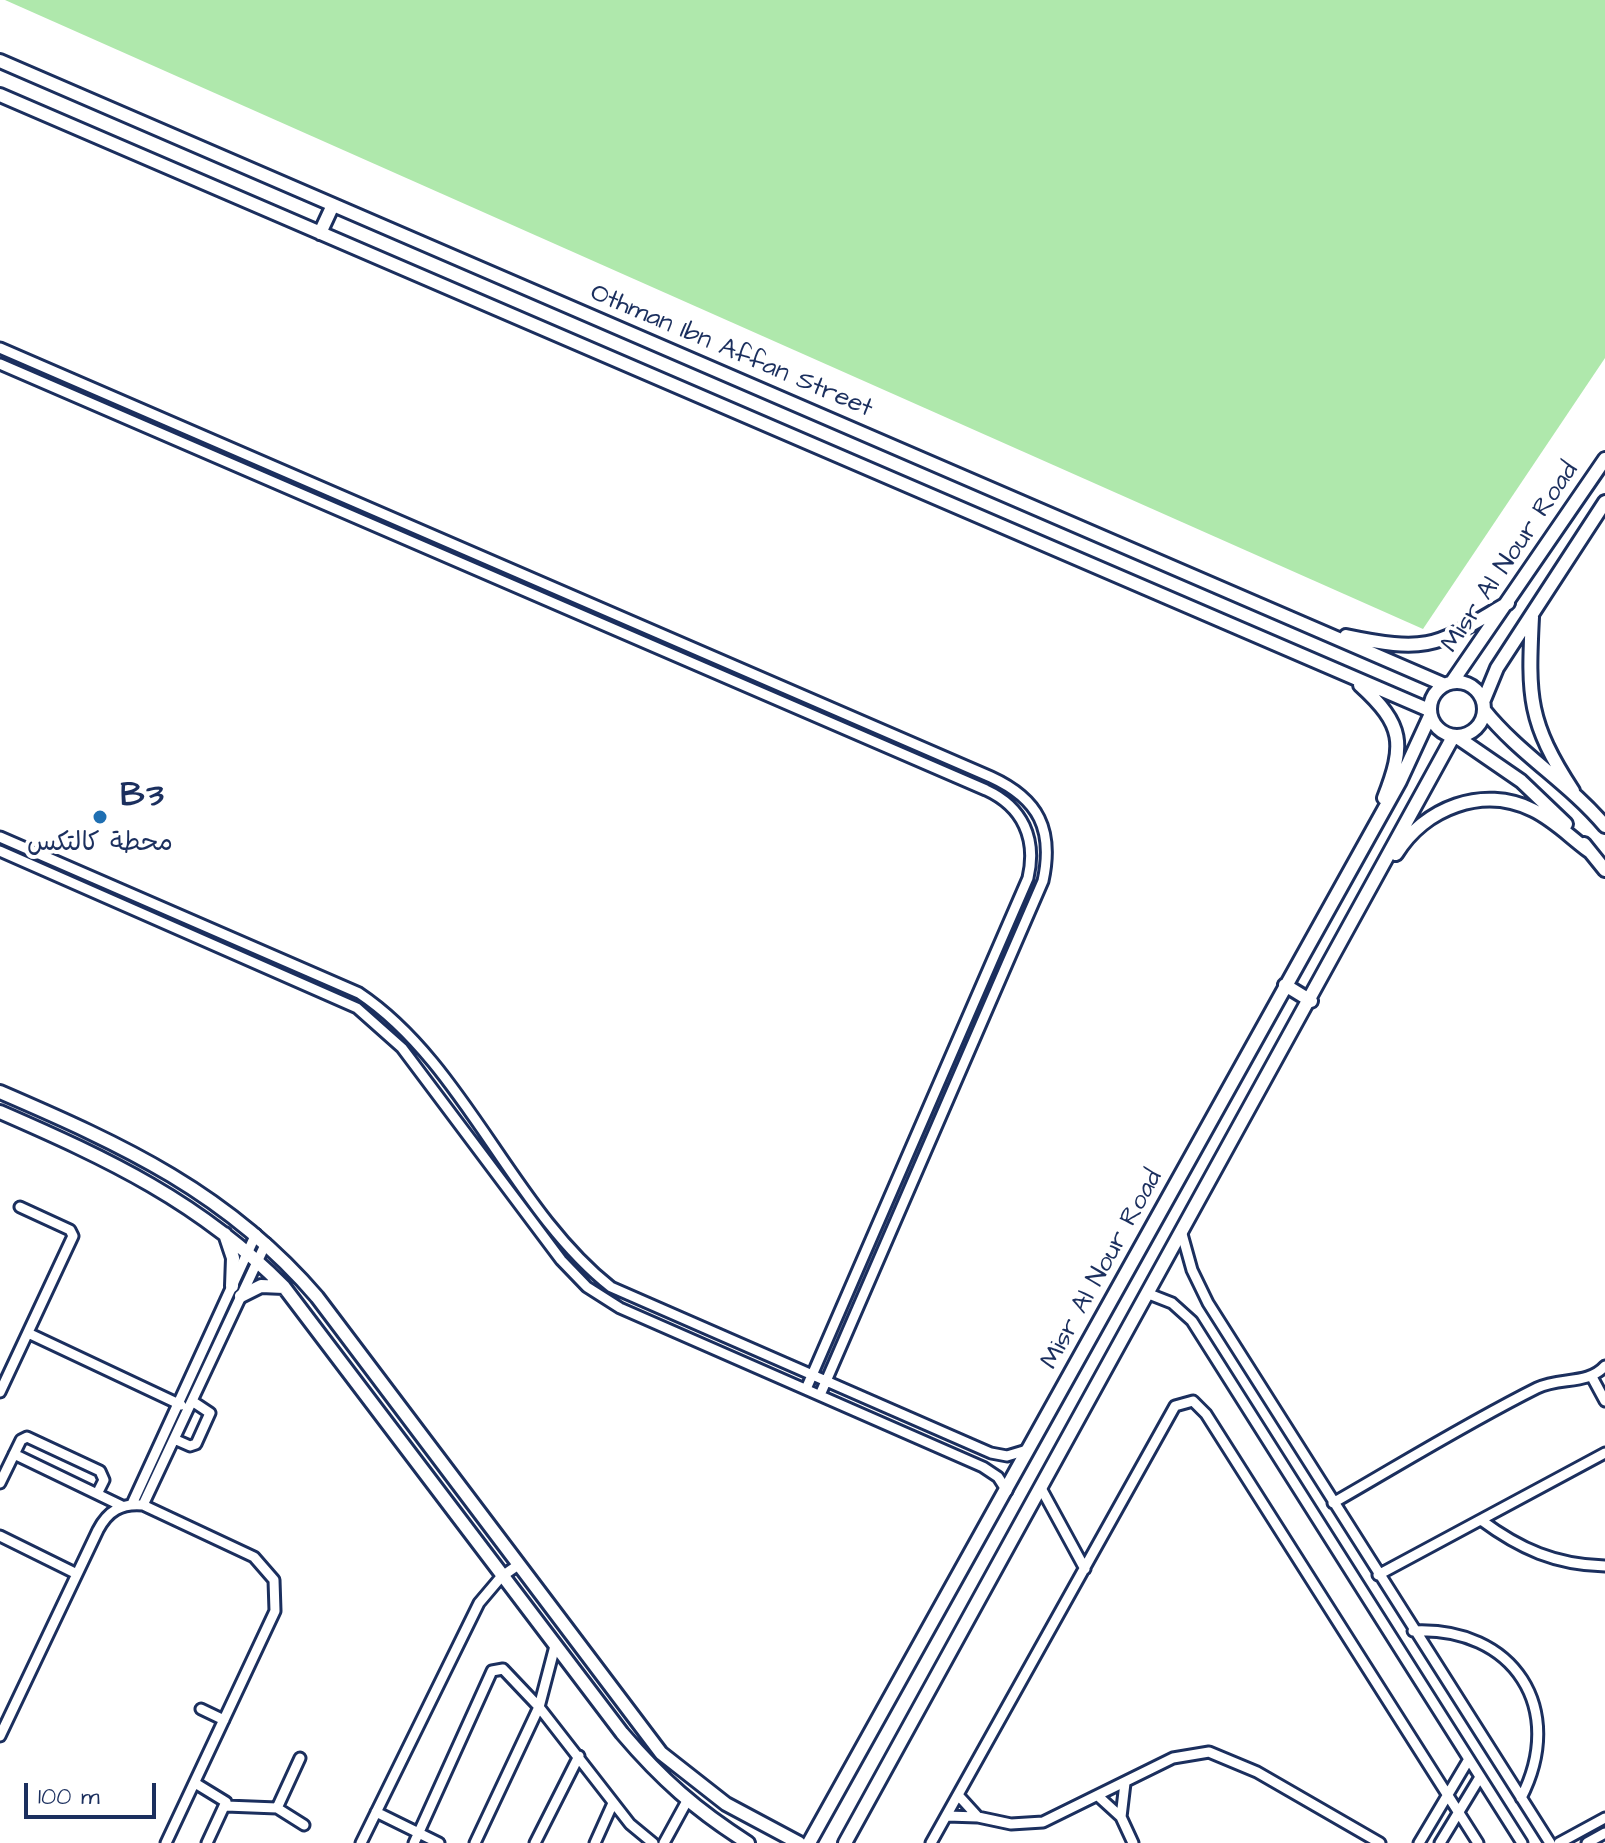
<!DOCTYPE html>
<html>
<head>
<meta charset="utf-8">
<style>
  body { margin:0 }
  #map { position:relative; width:1605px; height:1843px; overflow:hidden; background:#fff; font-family:"Architects Daughter",sans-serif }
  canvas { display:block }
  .scale { position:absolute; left:24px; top:1783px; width:132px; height:36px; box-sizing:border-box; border:4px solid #1b2f5e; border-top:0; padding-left:10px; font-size:24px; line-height:28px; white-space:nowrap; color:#1b2f5e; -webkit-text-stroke:6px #fff; paint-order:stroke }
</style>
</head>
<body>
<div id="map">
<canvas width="1605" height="1843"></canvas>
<div class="scale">100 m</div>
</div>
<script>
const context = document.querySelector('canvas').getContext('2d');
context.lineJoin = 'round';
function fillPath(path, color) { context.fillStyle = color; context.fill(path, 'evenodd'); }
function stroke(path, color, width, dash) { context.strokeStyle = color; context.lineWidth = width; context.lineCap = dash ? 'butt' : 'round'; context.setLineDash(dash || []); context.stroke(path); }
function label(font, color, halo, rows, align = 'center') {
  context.font = font + ' "Architects Daughter","Playpen Sans Arabic",sans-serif'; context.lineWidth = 8; context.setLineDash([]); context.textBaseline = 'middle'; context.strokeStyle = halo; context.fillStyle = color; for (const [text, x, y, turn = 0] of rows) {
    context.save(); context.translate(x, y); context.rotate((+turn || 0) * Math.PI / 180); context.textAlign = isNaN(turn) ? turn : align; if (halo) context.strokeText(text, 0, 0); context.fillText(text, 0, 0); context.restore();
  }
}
const green = new Path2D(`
  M5 0H1605V358L1423 629Z`);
const street = new Path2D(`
  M0 348 991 777C1039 799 1054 830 1043 881L820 1395
  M0 364 986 790C1023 807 1037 839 1028 878L806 1389
  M0 837 359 993C465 1064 512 1209 611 1287L991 1453 1007 1456 1027 1450
  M0 851 357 1008 402 1048 561 1260 587 1287 620 1308 983 1467 998 1477 1007 1491
  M1182 1234 1192 1270 1208 1303 1550 1843
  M1149 1294 1172 1303 1192 1321 1522 1843
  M28 1333 181 1405
  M1592 1377 1605 1401
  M0 1392 73 1236 70 1230 20 1207
  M174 1439 190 1446 196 1444 210 1413 192 1401
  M14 1454 122 1506
  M0 1483 21 1440 27 1437 100 1471 104 1480 97 1494
  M1042 1490 1085 1569
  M1333 1503C1401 1464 1467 1423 1537 1388 1560 1377 1588 1385 1605 1366
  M132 1504 256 1234
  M143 1505 266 1243
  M1481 1520C1520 1549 1556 1565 1605 1566
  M0 1536 77 1574
  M1378 1575 1605 1453
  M1413 1631C1514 1626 1567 1709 1521 1798
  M201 1709 224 1720
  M0 1736 98 1530C108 1511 121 1503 143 1505L254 1557 274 1580 275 1611 166 1843
  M195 1783 226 1802 207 1843
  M958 1795 978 1817
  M1098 1796 1121 1817 1133 1843
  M226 1806 277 1808 304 1825
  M277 1808 300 1758
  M376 1812 439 1843
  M947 1816 978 1817 1011 1824 1043 1822 1173 1758 1209 1752 1257 1772 1380 1843
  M1121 1817 1125 1783
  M361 1843 479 1603 501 1577 518 1565
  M414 1843 492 1671 503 1669 539 1707 630 1824 653 1843
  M475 1843 539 1707 555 1646
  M535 1843 579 1756
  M595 1843 613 1803
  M664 1843 687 1801
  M931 1843 1175 1406 1193 1401 1206 1414 1478 1843
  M1419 1843 1469 1759
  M1440 1843 1480 1777
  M1559 1843 1605 1818
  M1587 1843 1605 1833`);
const secondary = new Path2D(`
  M0 61 1445 685
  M0 95 1429 710
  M320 233 333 205
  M1532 617C1528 697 1528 722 1573 791
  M1346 636C1432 654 1436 645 1508 603
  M1430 709a27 27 0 1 1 54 0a27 27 0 1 1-54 0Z
  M1452 682 1605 459
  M1360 685C1404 725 1405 744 1384 798
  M1483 702 1497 668 1605 502
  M1484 710C1519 754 1569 783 1605 826
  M1457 737 1521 781 1566 824
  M1584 844 1605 870
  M1396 854C1424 808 1483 785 1533 810 1554 820 1570 837 1589 851
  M1285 985 1311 1001
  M0 1092C123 1145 228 1193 317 1297L661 1753 726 1804 799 1843
  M0 1112C108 1159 200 1202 284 1287L622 1733C661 1779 696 1810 748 1843
  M225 1234 233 1258 232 1286
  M241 1296 261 1286 284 1287
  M809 1843 1400 781 1430 716
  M845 1843 1453 737`);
const markers = [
  [100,817,8,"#1f6fb2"]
];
const streetNames = [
  ["Othman Ibn Affan Street",731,352,23],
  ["Misr Al Nour Road",1511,558,-56],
  ["Misr Al Nour Road",1103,1270,-61]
];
const poiNames = [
  ["محطة كالتكس",100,845]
];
const districtNames = [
  ["B3",143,798]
];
fillPath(green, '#afe8ac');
stroke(street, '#1b2f5e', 15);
stroke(secondary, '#1b2f5e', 18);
stroke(street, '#fff', 9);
stroke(secondary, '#fff', 12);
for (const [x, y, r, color] of markers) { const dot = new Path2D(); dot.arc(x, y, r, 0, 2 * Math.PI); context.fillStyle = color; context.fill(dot); stroke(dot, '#fff', 3); }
label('26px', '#1b2f5e', '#fff', streetNames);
label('26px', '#1b2f5e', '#fff', poiNames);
context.letterSpacing = '2px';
label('bold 34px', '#1b2f5e', '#fff', districtNames);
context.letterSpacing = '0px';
</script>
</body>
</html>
